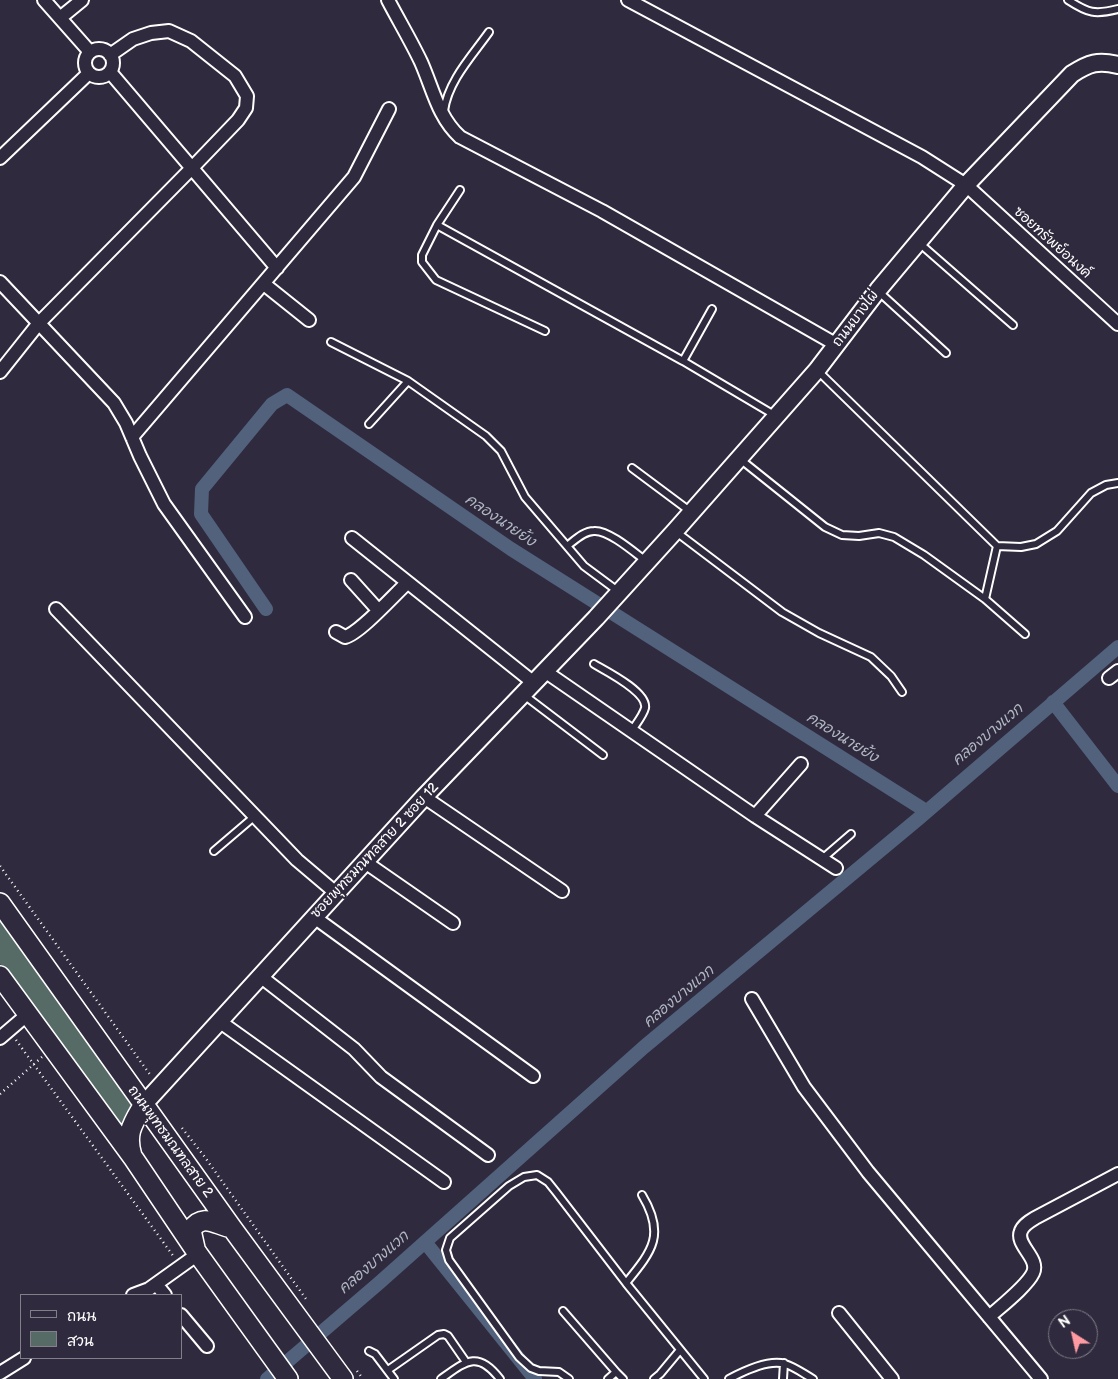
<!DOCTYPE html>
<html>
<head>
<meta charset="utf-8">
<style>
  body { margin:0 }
  #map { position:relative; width:1118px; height:1379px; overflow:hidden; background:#2f2a3d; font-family:"Balsamiq Sans","Playpen Sans Thai",sans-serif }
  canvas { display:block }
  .legend { position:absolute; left:20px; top:1294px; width:162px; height:65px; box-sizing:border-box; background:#2f2a3d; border:1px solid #827f8b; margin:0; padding:6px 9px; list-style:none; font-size:15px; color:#fff }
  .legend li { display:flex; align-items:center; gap:10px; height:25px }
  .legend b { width:25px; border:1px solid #827f8b }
  .north { position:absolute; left:1048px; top:1309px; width:50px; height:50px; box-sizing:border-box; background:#2f2a3d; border:1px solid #827f8b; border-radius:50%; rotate:325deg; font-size:14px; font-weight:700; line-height:20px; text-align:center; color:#fff }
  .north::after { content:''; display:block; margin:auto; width:18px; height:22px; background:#ff9aa2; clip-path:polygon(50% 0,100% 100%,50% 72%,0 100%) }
</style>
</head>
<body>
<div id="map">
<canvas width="1118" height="1379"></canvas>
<ul class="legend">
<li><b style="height:6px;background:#2f2a3d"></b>ถนน</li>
<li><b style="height:14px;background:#566b66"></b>สวน</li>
</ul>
<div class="north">N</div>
</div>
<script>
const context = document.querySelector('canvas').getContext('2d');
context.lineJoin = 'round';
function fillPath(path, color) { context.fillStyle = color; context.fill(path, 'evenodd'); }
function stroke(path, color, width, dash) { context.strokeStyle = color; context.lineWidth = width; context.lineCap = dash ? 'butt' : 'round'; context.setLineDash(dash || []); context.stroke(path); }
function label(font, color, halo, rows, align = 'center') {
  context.font = font + ' "Balsamiq Sans","Playpen Sans Thai",sans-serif'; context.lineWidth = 4; context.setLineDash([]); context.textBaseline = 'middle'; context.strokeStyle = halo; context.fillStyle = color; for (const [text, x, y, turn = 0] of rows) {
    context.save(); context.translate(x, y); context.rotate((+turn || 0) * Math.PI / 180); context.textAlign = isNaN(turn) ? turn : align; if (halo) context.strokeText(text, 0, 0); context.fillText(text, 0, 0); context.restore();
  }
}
const green = new Path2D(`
  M0 914 134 1103 128 1118 119 1128 0 964Z`);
const canal = new Path2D(`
  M266 609 201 514 202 489 272 404 287 395 511 549 926 811
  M1053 702 1118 786
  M425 1242 535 1379
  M267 1379 379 1283 644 1047 918 819 1118 647`);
const path = new Path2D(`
  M0 866 151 1076
  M16 1040 174 1257
  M0 1094 42 1057
  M182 1128 204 1156 306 1299
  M357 1371 363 1379`);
const service = new Path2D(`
  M1068 0C1088 13 1095 15 1118 9
  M444 111C448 81 472 56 489 32
  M460 190 437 225 683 361 776 416
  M437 225 422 255V262L436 280 545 331
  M918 242 1013 325
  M879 292 946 353
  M331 342 408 381 486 436 501 451 525 497 584 566 619 592
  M683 361 712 309
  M818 371 997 546 1021 547 1036 544 1057 531 1091 493 1106 485 1118 483
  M369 424 408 381
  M740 459 825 527 842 535 859 536 879 533 894 537 924 555 985 599 1025 634
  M632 468 691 512
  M675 531 782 612 819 633 871 657 891 676 902 692
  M567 546C575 540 584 531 594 531 609 530 635 553 647 562
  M985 599 997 546
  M594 664C606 671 648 692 645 708 643 716 635 725 631 732
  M524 695 603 755
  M214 851 255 816
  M822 859 851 834
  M642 1195C666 1235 652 1251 626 1283L704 1379
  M563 1311 616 1372
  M369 1351 375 1354 394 1379
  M388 1370 438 1335 444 1334 448 1336 466 1362
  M441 1379C466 1361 478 1350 500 1379
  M569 1379 559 1372 539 1371 531 1368 519 1357 449 1260 446 1250 450 1238 509 1186 524 1177 537 1175 548 1182 556 1192 626 1283
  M608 1379 616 1372 623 1379
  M654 1379 660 1374 680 1350
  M729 1379C744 1371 769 1359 785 1364 795 1367 804 1374 813 1379
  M783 1379 784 1363`);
const minor = new Path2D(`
  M44 0 90 52
  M388 0C399 21 411 41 421 62 433 89 438 117 460 137L602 211 837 345
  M628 0 922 157 966 185 1118 324
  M60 18 82 0
  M85 63a14 14 0 1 1 28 0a14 14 0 1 1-28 0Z
  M110 72 277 268
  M0 158 89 73
  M0 282 114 403 126 423 140 456 164 504 245 617
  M264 284 309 320
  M0 372 39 323 191 169 238 120 246 108 247 96 235 76 191 41 169 31 151 33 133 39 110 55
  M132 437 354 177 389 109
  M352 538 534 683
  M351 580 378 610
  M56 609 297 860 336 893
  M336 632 345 637C360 633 393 596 407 583
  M546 672 755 816 836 868
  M1109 678 1118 671
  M424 797 562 891
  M755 816 801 764
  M365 862 453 923
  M314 917 533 1076
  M260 976 354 1049 381 1077 488 1155
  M752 999 804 1087 868 1172 1041 1379
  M219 1021 444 1182
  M0 1038 28 1014
  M156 1284 165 1295
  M133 1295 149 1289 198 1254
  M839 1313 892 1379
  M181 1315 207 1346
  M989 1317C1000 1307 1027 1286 1033 1273 1040 1258 1015 1245 1021 1231 1023 1225 1030 1221 1035 1218L1118 1174
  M0 1373 24 1358`);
const tertiary = new Path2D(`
  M144 1104 424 797 596 618 675 531 817 370 878 290 966 185 1072 74C1089 63 1098 60 1118 65`);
const secondary = new Path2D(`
  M0 903 232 1228 343 1379
  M0 976 134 1159 198 1254 288 1379
  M132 1156C125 1133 133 1123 144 1104
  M195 1248 191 1230C203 1212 216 1225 232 1228`);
const streetNames = [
  ["ซอยทรัพย์อนงค์",1052,243,42],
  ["ถนนบางไผ่",856,319,-53],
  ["ซอยพุทธมณฑลสาย 2 ซอย 12",375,851,-47],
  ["ถนนพุทธมณฑลสาย 2",170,1142,54]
];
const waterNames = [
  ["คลองนายย้ง",500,521,34],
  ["คลองบางแวก",988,735,-40],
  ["คลองนายย้ง",842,738,32],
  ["คลองบางแวก",679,997,-40],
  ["คลองบางแวก",374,1263,-41]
];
fillPath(green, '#566b66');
stroke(canal, '#52617c', 14);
stroke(service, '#fff', 10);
stroke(minor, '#fff', 16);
stroke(tertiary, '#fff', 20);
stroke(secondary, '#fff', 22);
stroke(path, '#fff', 2.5, [1, 4]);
stroke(service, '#2f2a3d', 6);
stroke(minor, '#2f2a3d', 12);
stroke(tertiary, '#2f2a3d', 16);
stroke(secondary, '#2f2a3d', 19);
label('14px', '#fff', '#2f2a3d', streetNames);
label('italic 15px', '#b1b8c4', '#2f2a3d', waterNames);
</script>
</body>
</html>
